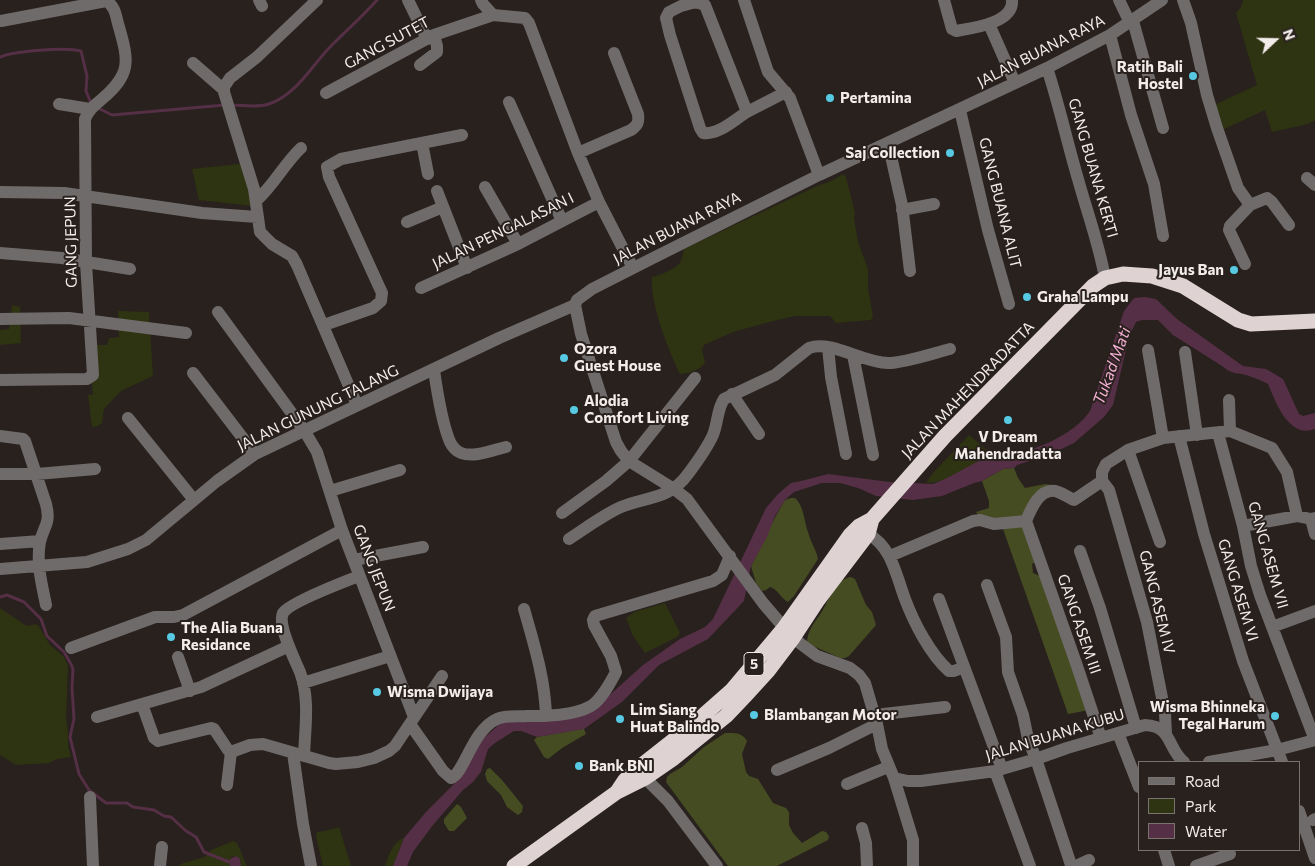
<!DOCTYPE html>
<html>
<head>
<meta charset="utf-8">
<style>
  body { margin:0 }
  #map { position:relative; width:1315px; height:866px; overflow:hidden; background:#28211d; font-family:Commissioner,sans-serif }
  canvas { display:block }
  .legend { position:absolute; left:1138px; top:761px; width:162px; height:90px; box-sizing:border-box; background:#28211d; border:1px solid #79736f; margin:0; padding:6px 9px; list-style:none; font-size:15px; color:#f2edea }
  .legend li { display:flex; align-items:center; gap:10px; height:25px }
  .legend b { width:25px; border:1px solid #79736f }
  .north { position:absolute; left:1250px; top:15px; width:50px; height:50px; -webkit-text-stroke:4px #28211d; paint-order:stroke; rotate:69deg; font-size:14px; font-weight:700; line-height:20px; text-align:center; color:#f2edea }
  .north::after { content:''; display:block; margin:auto; width:18px; height:22px; background:#f2edea; clip-path:polygon(50% 0,100% 100%,50% 72%,0 100%) }
</style>
</head>
<body>
<div id="map">
<canvas width="1315" height="866"></canvas>
<ul class="legend">
<li><b style="height:6px;background:#706b6b"></b>Road</li>
<li><b style="height:14px;background:#2e3312"></b>Park</li>
<li><b style="height:14px;background:#552f45"></b>Water</li>
</ul>
<div class="north">N</div>
</div>
<script>
const context = document.querySelector('canvas').getContext('2d');
context.lineJoin = 'round';
function fillPath(path, color) { context.fillStyle = color; context.fill(path, 'evenodd'); }
function stroke(path, color, width, dash) { context.strokeStyle = color; context.lineWidth = width; context.lineCap = dash ? 'butt' : 'round'; context.setLineDash(dash || []); context.stroke(path); }
function label(font, color, halo, rows, align = 'center') {
  context.font = font + ' Commissioner,sans-serif'; context.lineWidth = 4; context.setLineDash([]); context.textBaseline = 'middle'; context.strokeStyle = halo; context.fillStyle = color; for (const [text, x, y, turn = 0] of rows) {
    context.save(); context.translate(x, y); context.rotate((+turn || 0) * Math.PI / 180); context.textAlign = isNaN(turn) ? turn : align; if (halo) context.strokeText(text, 0, 0); context.fillText(text, 0, 0); context.restore();
  }
}
const green = new Path2D(`
  M1243 0H1315V120L1308 124 1272 132 1265 110 1220 131 1212 106 1257 85 1236 13 1241 7Z
  M247 163 252 206 199 200 192 169Z
  M843 174 846 177 855 213 854 218 858 242 868 269V288L873 316 871 320 836 323 830 316H796L777 320 733 332 704 345 702 350 705 363C700 370 688 374 680 374 669 352 649 301 652 277 659 276 678 268 681 261 682 257 683 253 684 249L817 186 831 181Z
  M12 305 20 307 21 343 0 345V330L9 329Z
  M118 311 149 312 153 376 121 391 104 409 102 423 98 426 92 427 88 395 93 394 88 345H107L109 338 119 337Z
  M969 435 989 452 988 456C971 465 946 484 926 483L932 474Z
  M665 603 680 633 677 637 645 653 633 636 626 618 634 612Z
  M0 608 25 625 29 626 34 624 38 625 50 645 64 657 68 665 66 718 68 732V746L71 757 57 759 49 763 16 765 0 755Z
  M339 827 351 866H323L316 836 317 832 325 831Z
  M404 838 393 866H385C389 855 392 842 404 838Z
  M233 841 237 843 247 866H241V861L236 856 231 857 230 866H179L183 863 205 857 211 850Z`);
const forest = new Path2D(`
  M1014 468 1018 478 1025 488 1045 484 1052 485 1027 505 1036 562 1032 564 1033 573 1042 577 1089 710 1068 714 1003 529 979 516 976 512 989 508V501L982 481 1003 469Z
  M791 498H795C804 506 804 521 808 532 810 541 816 549 818 559L794 596 788 602C780 598 778 589 770 587L766 590 762 591 756 583 751 566C763 544 772 521 785 500Z
  M851 577 855 579 866 605 872 612 876 625 849 656 845 658H840L811 645 807 642C808 629 814 624 821 613 829 601 835 579 851 577Z
  M582 729H584L586 734 562 748 548 759 544 757 534 740 537 737Z
  M725 733C734 733 742 732 747 741L742 754 746 772 749 776 758 779 773 803 786 808 789 812V825L793 833 802 843 822 831 826 832 829 836 828 840 777 866H728L666 782 667 777 670 774 682 767 704 747Z
  M490 768 502 780 523 806 522 812 518 815 507 807 501 795 487 781 485 774 487 769Z
  M457 804 461 807 467 818 454 831H449L444 823V819Z`);
const water = new Path2D(`
  M1145 297 1156 299 1177 319 1243 366 1266 369 1283 379 1299 414 1303 416 1315 413V429C1289 439 1276 403 1268 384 1262 381 1256 378 1249 376 1237 372 1232 375 1222 366L1173 335 1158 320H1142L1136 322 1129 337 1113 405 1104 417 1074 443 1051 454 1017 465 1014 468 1003 469 982 481 974 483 942 496 913 500 876 496 858 488 840 483H822L794 492 785 500 775 516 767 537 751 566 744 601 708 639 659 665 622 702 584 729 537 737 521 731H514L495 743 488 749 481 772 473 782 463 790 433 825 413 852 407 866H393L404 838 426 812 459 779 479 742 501 723 593 710 643 665 680 639 705 627 713 619 766 508 778 494 791 483 801 481 828 474 890 482 933 484 947 478 988 456 989 452C994 453 999 455 1004 454 1031 454 1075 434 1090 411L1124 311 1134 298Z
  M236 856 240 859 241 866H230V859Z`);
const stream = new Path2D(`
  M0 57C15 51 65 47 81 51L87 76 86 91 91 103
  M231 105C243 105 257 108 269 104 298 94 313 63 333 44 348 29 363 16 377 0
  M96 107 112 115 225 105
  M0 597 7 595 24 602 41 619 47 636 64 652 71 664 73 669 72 688 74 719 70 737 79 774 89 790 106 803H127L133 807 154 810 164 816 171 817 186 831 196 837 204 852 229 862`);
const minor = new Path2D(`
  M259 0 262 6
  M317 0 257 57 230 78 224 87V92L254 189 260 232 272 244 292 256 297 265 357 405
  M408 0 427 39
  M481 0 483 4 493 15 525 18 529 23 578 153 599 202 633 268
  M744 0 768 72 790 98 819 175
  M944 0 952 29 956 31C973 28 1014 23 1012 0
  M1119 0 1130 23
  M1162 0 1110 35 1047 68 819 175 653 258 592 289 577 300 575 305 581 334 616 442 621 451 629 461 674 489 687 499 763 603 793 638 817 656 850 668 859 675 865 683 877 724 882 749 894 778 908 781H921L995 771 1036 759 1067 748 1145 725C1173 726 1167 749 1184 762
  M1183 0 1191 23 1207 95 1217 128 1238 188 1250 205
  M1133 21 1163 128
  M989 24 1015 83
  M1110 35 1131 115 1154 184 1163 236
  M193 63 224 90
  M420 65 437 52V46L434 35
  M1047 68C1059 104 1067 142 1078 179 1087 212 1099 244 1105 278
  M326 93 434 35 493 15
  M509 102 562 221
  M59 104 90 109
  M960 110 988 230 1009 304
  M747 112C734 120 719 135 703 133L700 128 670 35 666 18 669 12 681 6 696 2 705 5 747 112 786 92
  M422 143 428 174
  M888 143 902 205 910 271
  M578 153 631 130C638 125 639 122 638 114L614 53
  M1307 178 1315 185
  M485 187 518 244
  M437 191 467 268
  M0 192 64 193 202 213 257 217
  M256 201C274 185 284 164 301 148
  M902 210 934 204
  M407 222 443 207
  M0 253 62 258 130 269
  M1245 264 1229 230 1230 226 1250 205 1267 198 1272 202 1289 225
  M421 288 518 244 599 202
  M218 312 304 430 317 452 342 530 414 717
  M0 319 69 318 186 333
  M324 325 373 308 381 301 382 293 329 177 327 167 341 159 462 135
  M828 347 831 377 846 454
  M1148 350 1163 438
  M1185 352 1197 435
  M853 355 873 455
  M434 370C437 391 442 423 450 442 452 446 456 451 461 453 474 458 493 450 506 447
  M193 373 255 454
  M0 380 87 379 93 375 86 263 85 119C89 109 95 105 102 99 131 74 129 62 119 27 116 18 116 6 106 1L1 21
  M732 394 759 434
  M1229 400 1230 431
  M128 418 194 500
  M1218 433 1243 526 1251 566 1260 595 1315 740
  M0 436 23 439 25 441 46 504C51 524 44 525 40 542 36 563 42 585 46 605
  M1179 436 1204 534 1243 661 1282 762
  M1128 450 1160 542
  M0 474H37L95 469
  M1102 481 1109 490 1147 622 1165 713 1166 735
  M330 491 400 470
  M562 513 606 481 629 461 695 378
  M1311 519 1315 534
  M1026 521 1076 663 1101 738
  M1243 526 1297 516 1311 519 1315 518
  M868 534C892 547 896 575 905 599 914 623 930 654 949 671H954L964 667
  M569 539C586 528 603 515 621 507 648 496 669 500 688 474 697 462 707 448 713 435 718 423 717 409 724 399L775 375 809 348C832 340 863 363 888 363 904 363 934 353 950 349
  M0 544 40 541
  M1080 551 1100 608 1136 728
  M890 556 973 521 980 520 994 524 1026 521C1031 509 1039 489 1055 491 1061 492 1069 498 1074 500L1102 481V472L1106 464 1128 450 1163 438 1230 431 1272 448 1287 472 1297 516
  M354 560 423 547
  M0 569 87 562 128 549 146 540 217 481 255 454 499 338 575 305
  M987 585 1006 637 1008 672 1023 715 1028 739 1036 759 1071 865 1073 866
  M939 599 1002 769
  M524 609C534 644 545 679 546 716
  M1272 627 1315 611
  M71 648 155 617H174L183 615 342 530
  M178 657 190 691
  M303 683 390 656
  M142 704 154 738 158 741 211 728 214 729 228 750 231 752 250 745 263 744 329 763 336 764 358 762 374 758 389 751 395 746 442 676
  M875 715 945 707
  M97 717 201 687 289 646
  M410 724 443 771 451 778C464 774 472 730 497 719 506 715 518 717 527 716 547 716 573 716 591 706 602 699 610 683 616 672L611 656 594 625 593 620 595 616 713 581 722 575 730 556
  M1118 733 1139 787
  M293 753 303 824 311 866
  M304 756C305 728 310 699 300 672 295 660 277 625 283 613 289 603 346 581 359 576
  M1209 762 1277 750 1315 740
  M777 770 829 748 877 724
  M995 771 1030 866
  M645 778 668 801 717 866
  M894 778 913 840V866
  M847 784 888 767
  M227 785 231 752
  M90 797 93 866
  M1299 811 1315 858
  M1313 820 1315 819
  M862 828 866 843 867 866
  M1164 850 1169 866
  M160 866 162 847
  M1076 866 1089 860
  M1196 866 1230 854`);
const highway = new Path2D(`
  M617 792 625 780 637 769 689 728 731 691 784 628 850 535 859 526 872 519 945 436 1093 286 1105 278 1123 274 1152 276 1183 286 1238 320 1251 324 1315 321
  M514 866 617 792 645 778 674 758 726 716 746 695 768 671 793 638 818 600 868 534 872 519`);
const markers = [
  [1193,76,5,"#57c9e3"],
  [830,98,5,"#57c9e3"],
  [950,153,5,"#57c9e3"],
  [1234,270,5,"#57c9e3"],
  [1027,297,5,"#57c9e3"],
  [564,358,5,"#57c9e3"],
  [574,410,5,"#57c9e3"],
  [1008,420,5,"#57c9e3"],
  [171,637,5,"#57c9e3"],
  [377,692,5,"#57c9e3"],
  [754,715,5,"#57c9e3"],
  [1275,716,5,"#57c9e3"],
  [620,719,5,"#57c9e3"],
  [579,766,5,"#57c9e3"]
];
const shields = [
  [754,664,20]
];
const shieldNames = [
  ["5",754,664]
];
const streetNames = [
  ["GANG SUTET",387,43,-28],
  ["JALAN BUANA RAYA",1041,51,-27],
  ["GANG BUANA KERTI",1093,168,74],
  ["GANG BUANA ALIT",1000,203,76],
  ["JALAN BUANA RAYA",677,228,-27],
  ["JALAN PENGALASAN I",503,231,-26],
  ["GANG JEPUN",71,242,-91],
  ["JALAN MAHENDRADATTA",968,390,-46],
  ["JALAN GUNUNG TALANG",318,408,-26],
  ["GANG ASEM VII",1268,555,74],
  ["GANG JEPUN",374,568,69],
  ["GANG ASEM VI",1238,590,73],
  ["GANG ASEM IV",1157,602,76],
  ["GANG ASEM III",1079,624,71],
  ["JALAN BUANA KUBU",1055,735,-17]
];
const poiNames = [
  ["Ratih Bali",1183,67,"right"],
  ["Hostel",1183,84,"right"],
  ["Pertamina",840,98],
  ["Saj Collection",940,153,"right"],
  ["Jayus Ban",1224,270,"right"],
  ["Graha Lampu",1037,297],
  ["Ozora",574,349],
  ["Guest House",574,366],
  ["Alodia",584,401],
  ["Comfort Living",584,418],
  ["V Dream",1008,437,"center"],
  ["Mahendradatta",1008,454,"center"],
  ["The Alia Buana",181,628],
  ["Residance",181,645],
  ["Wisma Dwijaya",387,692],
  ["Wisma Bhinneka",1265,707,"right"],
  ["Tegal Harum",1265,724,"right"],
  ["Lim Siang",630,710],
  ["Huat Balindo",630,727],
  ["Blambangan Motor",764,715],
  ["Bank BNI",589,766]
];
const waterNames = [
  ["Tukad Mati",1112,366,-70]
];
fillPath(green, '#2e3312');
fillPath(forest, '#464c22');
fillPath(water, '#552f45');
stroke(stream, '#552f45', 3);
stroke(minor, '#706b6b', 12);
stroke(highway, '#dfd2d2', 15);
for (const [x, y, r, color] of markers) { const dot = new Path2D(); dot.arc(x, y, r, 0, 2 * Math.PI); context.fillStyle = color; context.fill(dot); stroke(dot, '#28211d', 2); }
for (const [x, y, w] of shields) { const box = new Path2D(); box.roundRect(x - w / 2, y - 11.5, w, 23, 4); context.fillStyle = '#28211d'; context.fill(box); stroke(box, '#f2edea', 1); }
label('bold 14px', '#f2edea', null, shieldNames);
label('15px', '#f2edea', '#28211d', streetNames);
label('bold 15px', '#f2edea', '#28211d', poiNames, 'left');
label('italic 16px', '#f4afd4', '#28211d', waterNames);
</script>
</body>
</html>
